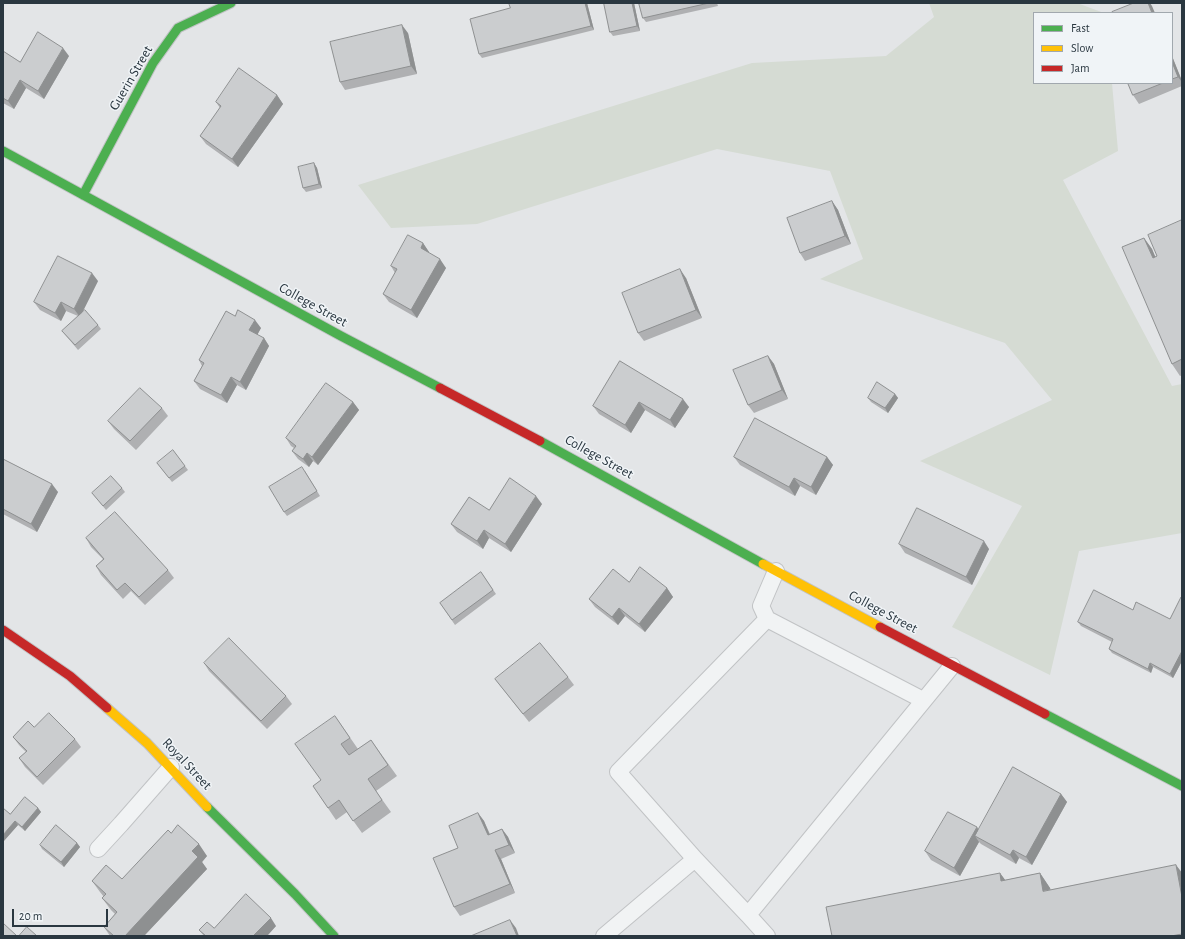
<!DOCTYPE html>
<html>
<head>
<meta charset="utf-8">
<style>
  body { margin:0 }
  #map { position:relative; width:1185px; height:939px; overflow:hidden; background:#e3e5e7; font-family:"Alegreya Sans",sans-serif }
  canvas { display:block }
  .frame { position:absolute; inset:0; border:4px solid #2a3740; pointer-events:none }
  .legend { position:absolute; left:1033px; top:12px; width:140px; height:72px; box-sizing:border-box; background:#f0f4f7; border:1px solid #a1a8ae; margin:0; padding:5px 7px; list-style:none; font-size:12px; color:#2a3740 }
  .legend li { display:flex; align-items:center; gap:8px; height:20px }
  .legend b { width:20px; border:1px solid #a1a8ae }
  .scale { position:absolute; left:12px; top:909px; width:96px; height:18px; box-sizing:border-box; border:2px solid #2a3740; border-top:0; padding-left:5px; font-size:12px; line-height:14px; white-space:nowrap; color:#2a3740; -webkit-text-stroke:3px #f0f4f7; paint-order:stroke }
</style>
</head>
<body>
<div id="map">
<canvas width="1185" height="939"></canvas>
<div class="frame"></div>
<ul class="legend">
<li><b style="height:5px;background:#4caf50"></b>Fast</li>
<li><b style="height:5px;background:#ffc107"></b>Slow</li>
<li><b style="height:5px;background:#c62828"></b>Jam</li>
</ul>
<div class="scale">20 m</div>
</div>
<script>
const context = document.querySelector('canvas').getContext('2d');
context.lineJoin = 'round';
function fillPath(path, color) { context.fillStyle = color; context.fill(path, 'evenodd'); }
function stroke(path, color, width, dash) { context.strokeStyle = color; context.lineWidth = width; context.lineCap = dash ? 'butt' : 'round'; context.setLineDash(dash || []); context.stroke(path); }
function label(font, color, halo, rows, align = 'center') {
  context.font = font + ' "Alegreya Sans",sans-serif'; context.lineWidth = 3; context.setLineDash([]); context.textBaseline = 'middle'; context.strokeStyle = halo; context.fillStyle = color; for (const [text, x, y, turn = 0] of rows) {
    context.save(); context.translate(x, y); context.rotate((+turn || 0) * Math.PI / 180); context.textAlign = isNaN(turn) ? turn : align; if (halo) context.strokeText(text, 0, 0); context.fillText(text, 0, 0); context.restore();
  }
}
const green = new Path2D(`
  M929 3H1077L1104 13H1034V83H1112L1118 151 1063 180 1172 386 1182 384V533L1079 551 1050 675 952 627 1022 506 920 461 1052 400 1005 343 820 279 863 259 830 171 717 149 477 224 391 228 358 185 752 63 886 56 934 17Z`);
const lane = new Path2D(`
  M767 619 923 700
  M98 849 121 824 171 767
  M695 859 748 915
  M604 936 695 859 618 772 767 619 761 606 776 571
  M767 936 748 915 952 666`);
const fast = new Path2D(`
  M3 151 341 336 440 388
  M83 195 153 63 178 28 231 3
  M540 441 763 564
  M1045 714 1182 786
  M207 807 295 894 334 936`);
const slow = new Path2D(`
  M763 564 880 627
  M107 708 147 743 207 807`);
const jam = new Path2D(`
  M440 388 540 441
  M880 627 1045 714
  M3 630 70 676 107 708`);
const wall = new Path2D(`
  M587 3 594 30 482 58 479 54Z
  M604 3H634L640 31 613 36 610 32Z
  M639 3H717L718 6 646 22 643 18Z
  M408 33 417 74 345 90 340 82Z
  M3 51 20 62 69 56 44 99 26 88 14 109 3 103Z
  M1172 56 1182 81V86L1139 104 1133 95 1128 83H1172Z
  M277 95 283 104 238 167 206 144 200 136 220 108 216 102Z
  M314 163 317 168 322 188 306 192 303 188Z
  M832 201 838 210 851 244 805 261 800 253Z
  M1182 220V375L1180 376 1172 364 1144 238 1152 249 1155 257 1157 256Z
  M423 243 429 252V253L446 268 417 318 389 302 383 294 395 273 391 266Z
  M686 278 702 318 644 341 638 333Z
  M98 281 82 313 98 325 101 329 78 350 62 331 78 316 66 311 61 321 40 310 34 302Z
  M235 316 261 328 257 335 264 338 269 346 246 390 237 385 227 403 200 389 194 381 202 366 199 360Z
  M768 356 774 364 788 399 754 413 748 405Z
  M620 361 689 407 675 428 645 410 631 433 599 414 593 406Z
  M895 394 898 398 888 413 871 402 868 398Z
  M353 402 359 410 318 465 313 461 309 467 298 459 292 451 294 448 291 446 286 438Z
  M162 408 168 416 136 450 114 429 108 421Z
  M734 457H827L833 465 816 495 800 486 795 496 740 465Z
  M3 459 58 492 37 532 3 514Z
  M157 463 185 466 188 470 172 482Z
  M305 471 320 496 287 516 284 512Z
  M122 488 125 492 106 510 92 493Z
  M542 504 511 552 489 538 483 549 457 532 451 524 489 510Z
  M86 538 168 570 174 578 145 605 131 591 123 599 101 575 96 566 103 559 91 547Z
  M899 544 989 549 972 585 905 553Z
  M481 572 496 594 455 625 440 603Z
  M629 582 667 588 673 597 645 632 625 616 618 625 595 607 589 599Z
  M1182 597V661L1173 678 1153 667 1151 673 1112 653 1109 649 1112 642 1081 626 1078 622 1170 619Z
  M204 663 286 696 292 704 267 729 209 671Z
  M568 677 574 685 529 722 495 679Z
  M335 716 358 749 371 740 397 776 376 791 391 812 362 833 347 812 336 820 313 786 321 780Z
  M34 727 75 739 81 747 43 785 25 767 19 758 26 752 19 745 13 737Z
  M1061 794 1067 802 1032 865 1019 858 1016 864 981 844 979 842 960 876 931 860 925 851 977 827 978 830Z
  M38 808 41 812 25 831 18 825 3 842 10 814Z
  M478 813 484 821 490 834 502 829 508 837 515 853 501 859 515 893 460 916 454 907 458 848Z
  M171 833 207 856 202 862 207 869 144 936H110L104 927 115 914 111 910 102 898 104 897 100 892 92 881 122 879Z
  M77 843 80 847 64 867 42 849 40 845Z
  M1176 865 1182 873V936H832L1000 873 1005 880 1040 873 1050 888 1051 890Z
  M276 926 267 936H204L199 930 214 928Z`);
const shadedWall = new Path2D(`
  M585 3H587L594 30 591 26Z
  M632 3H634L640 31 637 26Z
  M1148 3H1150L1152 6 1155 13H1152Z
  M402 25 408 33 417 74 411 66Z
  M63 48 69 56 44 99 38 91Z
  M1172 56 1182 81V82L1178 77 1172 62Z
  M20 80 26 88 14 109 8 101Z
  M277 95 283 104 238 167 232 159Z
  M314 163 317 168 322 188 319 184Z
  M832 201 838 210 851 244 845 236Z
  M1144 238 1152 249 1161 270 1153 258Z
  M423 243 429 252 427 256 421 248Z
  M440 259 446 268 417 318 411 310Z
  M680 269 686 278 702 318 696 310Z
  M92 273 98 281 80 317 74 309Z
  M61 302 66 311 61 321 55 313Z
  M255 320 261 328 255 339 249 330Z
  M264 338 269 346 246 390 240 382Z
  M768 356 774 364 788 399 782 390Z
  M231 377 237 385 227 403 221 395Z
  M895 394 898 398 888 413 885 408Z
  M683 399 689 407 675 428 670 420Z
  M353 402 359 410 318 465 312 457Z
  M639 402 645 410 631 433 625 425Z
  M307 453 313 461 309 467 303 459Z
  M827 457 833 465 816 495 811 487Z
  M794 478 800 486 795 496 789 487Z
  M52 484 58 492 37 532 31 524Z
  M536 496 542 504 511 552 505 544Z
  M484 530 489 538 483 549 477 541Z
  M984 541 989 549 972 585 966 577Z
  M667 588 673 597 645 632 639 624Z
  M619 608 625 616 618 625 612 617Z
  M1182 651V661L1173 678 1170 674Z
  M1150 663 1153 667 1151 673 1148 669Z
  M1061 794 1067 802 1032 865 1026 857Z
  M38 808 41 812 25 831 22 827Z
  M478 813 484 821 493 843 488 835Z
  M15 821 18 825 3 842V835Z
  M977 827 982 836H975L979 842 960 876 954 868Z
  M502 829 508 837 515 853 509 845Z
  M77 843 80 847 64 867 61 862Z
  M199 844 207 856 202 862 207 869 144 936H125L192 851Z
  M495 850 501 859 515 893 510 884Z
  M1013 850 1019 858 1016 864 1010 855Z
  M1176 865 1182 873V897Z
  M1000 873 1011 888 1001 881Z
  M1040 873 1050 888 1054 906 1043 891Z
  M271 918 276 926 267 936H253Z
  M510 920 516 928 519 936H517Z`);
const building = new Path2D(`
  M509 3H585L591 26 479 54 470 19 510 8Z
  M604 3H632L637 26 610 32Z
  M639 3H709L643 18Z
  M1134 3H1148L1152 13H1112V12Z
  M402 25 411 66 340 82 330 42Z
  M38 32 63 48 38 91 20 80 8 101 3 98V51L20 62Z
  M1172 62 1178 77 1172 79Z
  M239 68 277 95 232 159 200 136 221 106 216 102Z
  M1128 83H1163L1133 95Z
  M314 163 319 184 303 188 298 167Z
  M832 201 845 236 800 253 787 218Z
  M1182 220V359L1172 364 1122 247 1144 238 1153 258 1157 256 1148 235Z
  M408 235 423 243 421 248 440 259 411 310 383 294 397 269 391 266Z
  M58 256 92 273 74 309 61 302 55 313 34 302Z
  M680 269 696 310 638 333 622 293Z
  M85 310 98 325 75 345 62 331Z
  M238 310 255 320 249 330 264 338 240 382 231 377 221 395 194 381 204 363 199 360 226 311 235 316Z
  M768 356 782 390 748 405 733 370Z
  M620 361 683 399 670 420 639 402 625 425 593 406Z
  M877 382 895 394 885 408 868 398Z
  M326 383 353 402 312 457 307 453 303 459 292 451 296 446 286 438Z
  M140 388 162 408 130 441 108 421Z
  M755 418 827 457 811 487 794 478 789 487 734 457Z
  M173 450 185 466 169 478 157 463Z
  M3 459 52 484 31 524 3 509Z
  M302 467 317 491 284 512 269 487Z
  M111 476 122 488 103 506 92 493Z
  M510 478 536 496 505 544 484 530 477 541 451 524 469 497 489 510Z
  M917 508 984 541 966 577 899 544Z
  M115 512 168 570 139 597 125 583 117 590 96 566 104 559 86 538Z
  M640 567 667 588 639 624 619 608 612 617 589 599 613 569 629 582Z
  M481 572 493 590 452 620 440 603Z
  M1094 590 1133 610 1136 602 1170 619 1181 597H1182V651L1170 674 1150 663 1148 669 1109 649 1113 639 1078 622Z
  M229 638 286 696 261 721 204 663Z
  M540 643 568 677 523 714 495 679Z
  M49 713 75 739 37 777 19 758 27 751 13 737 28 721 34 727Z
  M335 716 350 738 341 744 349 755 371 740 388 765 368 779 382 800 353 821 339 800 328 808 313 786 321 780 295 744Z
  M1013 767 1061 794 1026 857 1013 850 1010 855 975 836Z
  M25 797 38 808 22 827 15 821 3 835V808L10 814Z
  M948 812 977 827 954 868 925 851Z
  M478 813 488 835 502 829 509 845 495 850 510 884 454 907 433 858 458 848 449 826Z
  M56 825 77 843 61 862 40 845Z
  M178 825 199 844 192 851 198 857 125 936H114L104 927 117 912 102 898 106 894 92 881 106 865 122 879 168 830 171 833Z
  M1176 865 1182 897V934L1171 936H832L826 907 1000 873 1001 881 1040 873 1043 891Z
  M246 894 271 918 253 936H206L199 930 207 922 214 928Z
  M510 920 517 936H471Z
  M3 923 17 936H3Z
  M27 927 37 936H19Z`);
const streetNames = [
  ["Guerin Street",131,78,-60],
  ["College Street",313,305,29],
  ["College Street",599,457,29],
  ["College Street",883,612,28],
  ["Royal Street",187,764,47]
];
fillPath(green, '#d5dbd3');
stroke(lane, '#c1c3c5', 18);
stroke(fast, '#c1c3c5', 11);
stroke(slow, '#c1c3c5', 11);
stroke(jam, '#c1c3c5', 11);
stroke(lane, '#f1f3f4', 16);
stroke(fast, '#4caf50', 9);
stroke(slow, '#ffc107', 9);
stroke(jam, '#c62828', 9);
fillPath(wall, '#afb0b2');
fillPath(shadedWall, '#8e9091');
fillPath(building, '#cbcdcf');
stroke(building, '#8e9091', 1);
label('14px', '#2a3740', '#f0f4f7', streetNames);
</script>
</body>
</html>
